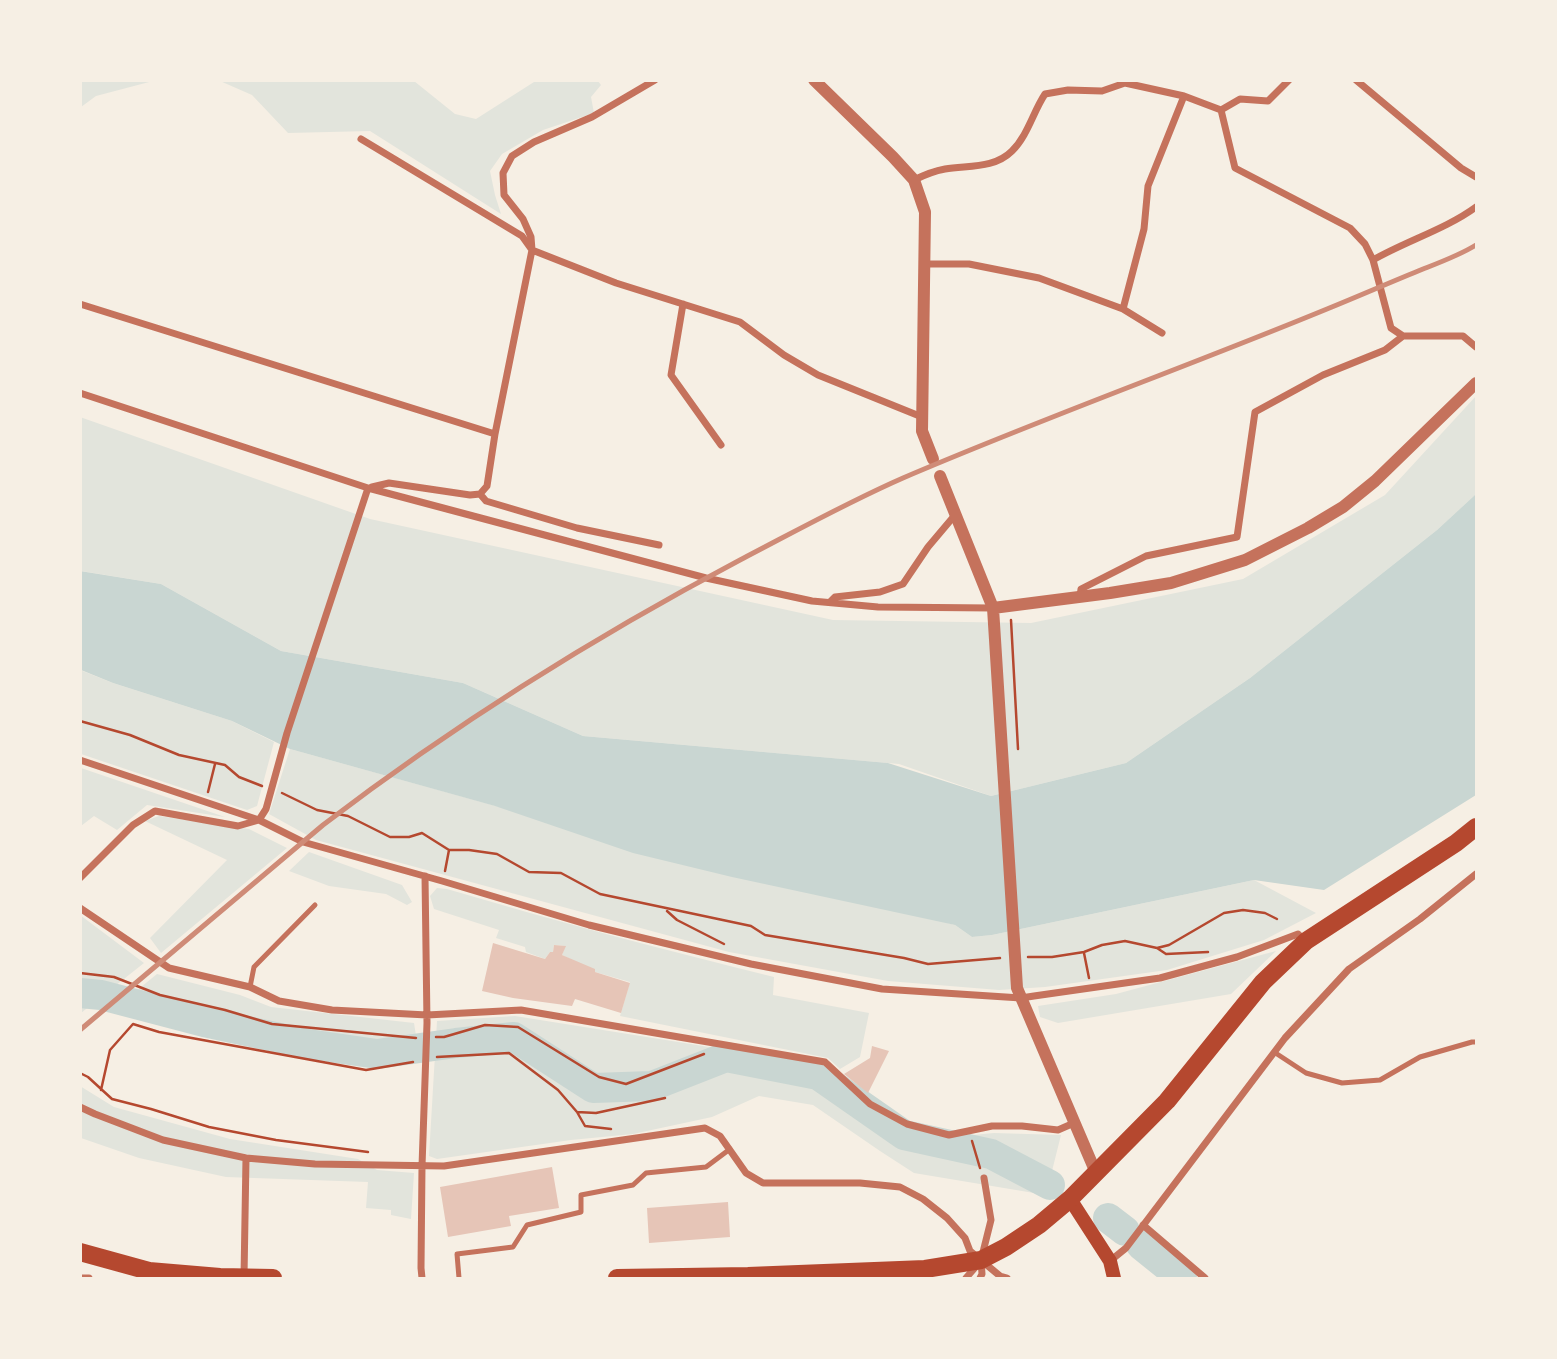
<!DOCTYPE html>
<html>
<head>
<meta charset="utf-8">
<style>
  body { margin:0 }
  #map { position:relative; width:1557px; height:1359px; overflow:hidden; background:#f6efe4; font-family:Mulish,sans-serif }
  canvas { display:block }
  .frame { position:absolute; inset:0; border:82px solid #f6efe4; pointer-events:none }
</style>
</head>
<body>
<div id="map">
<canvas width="1557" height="1359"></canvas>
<div class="frame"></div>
</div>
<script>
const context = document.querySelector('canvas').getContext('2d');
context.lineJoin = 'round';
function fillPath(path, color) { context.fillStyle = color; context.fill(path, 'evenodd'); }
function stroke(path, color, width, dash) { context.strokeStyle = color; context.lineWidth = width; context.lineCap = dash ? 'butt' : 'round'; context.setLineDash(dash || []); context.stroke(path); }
const green = new Path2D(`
  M81 80H153V81L96 96 81 107Z
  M220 81H414L455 114 476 119 534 82 533 81H598L601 85 591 97 594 113 543 130 502 154 490 171 495 195 501 214 370 131 288 133 252 95Z
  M1476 396V494L1437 530 1250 678 1126 763 991 796 899 764 583 736 463 683 281 651 161 584 81 571 80 417 370 519 833 620 1031 623 1243 579 1385 495Z
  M80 670 113 683 232 721 274 742 257 806 247 810 81 754Z
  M290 749 496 806 955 925 972 937 992 935 1254 880 1316 913 1264 940 1167 970 1045 987 999 990 888 981 729 952 316 840 269 814Z
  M81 768 225 817 147 805 117 830 94 816 81 826Z
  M159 816 249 829 287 848 161 953 150 938 227 860 145 821Z
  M309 852 402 885 412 902 407 905 386 894 329 886 289 871Z
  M437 888 447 889C555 921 664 950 774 977L773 995 869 1013 860 1057 840 1069 828 1058 620 1016 630 982 595 972 562 955 565 946 554 945 553 952H550L545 959 526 952 525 947 496 938 499 930 434 909 430 896Z
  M80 915 144 963 81 1013H80Z
  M1276 951 1231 994 1058 1023 1040 1017 1038 1006 1116 994Z
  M157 974 240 995 271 1007 414 1023 417 1042 372 1047 291 1034 130 996Z
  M515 1016 697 1045 821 1067 865 1103 902 1128 941 1138 994 1133 1061 1135 1046 1195 914 1173 880 1151 813 1105 759 1096 712 1117 633 1134 571 1140 437 1159 429 1156 437 1021Z
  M80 1086 114 1107 230 1139 358 1159 377 1170 414 1173 411 1219 391 1215V1210L366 1208 368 1182 226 1177 139 1158 81 1138Z`);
const water = new Path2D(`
  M1476 494V795L1324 890 1254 880 992 935 972 937 955 925 732 877 633 853 495 806 290 749 232 721 113 683 81 670 80 571 161 584 281 651 463 683 583 736 888 763 991 796 1126 763 1250 678 1437 530Z`);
const river = new Path2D(`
  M80 993 101 995 204 1022 308 1044 377 1054 456 1043 514 1037 593 1088 652 1086 726 1057 818 1075 904 1135 991 1154 1050 1185
  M1108 1218 1125 1231
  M1141 1245 1182 1278`);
const building = new Path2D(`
  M493 943 545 959 550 952H553L554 945 566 946 562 955 595 969V972L630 983 621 1013 575 999 572 1006 513 998 482 991Z
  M872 1046 889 1051 868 1093 844 1074 870 1058Z
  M552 1167 559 1208 509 1216 511 1226 448 1237 440 1187Z
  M728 1202 730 1237 649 1243 647 1208Z`);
const path = new Path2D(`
  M1011 620 1018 749
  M80 721 130 735 179 755 225 765 239 777 262 786
  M208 792 215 764
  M282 793 317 810 348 816 390 837H409L422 833 449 850H469L497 854 529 872 561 873 600 894 751 926 765 935 904 958 928 964 1000 958
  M445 871 449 850
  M667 911 677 920 724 944
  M1157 948 1166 954 1208 952
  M1084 953 1089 978
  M1028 957H1052L1084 952 1102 945 1125 941 1157 948 1169 945 1224 913 1243 910 1265 913 1277 919
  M80 973 114 977 160 995 225 1010 272 1024 416 1038
  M436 1037H444L485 1025 518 1027 599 1077 626 1084 704 1054
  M437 1057 509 1053 558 1090 577 1112 596 1113 665 1098
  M80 1073 88 1077 112 1099 151 1109 209 1127 276 1140 368 1152
  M101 1090 110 1050 133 1024 159 1032 366 1070 413 1062
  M577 1112 585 1126 611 1129
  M972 1141 980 1168`);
const service = new Path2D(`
  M250 987 254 967 315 905
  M1274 1052 1306 1073 1342 1083 1380 1080 1420 1057 1472 1042H1476
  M459 1278 457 1254 513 1247 527 1225 581 1212V1195L633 1185 646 1173 706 1167 730 1149`);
const minor = new Path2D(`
  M1356 80 1461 168 1476 177
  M1221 110 1235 168 1350 228 1365 244 1373 260 1391 328 1403 336H1463L1476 347
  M361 139 522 236 532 250 616 283 740 322 784 355 818 375 922 417
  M914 180C924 175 934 171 945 169 968 165 994 169 1012 151 1028 135 1033 112 1045 94L1068 90 1102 91 1125 83 1184 96 1221 110 1240 99 1268 101 1289 80
  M1373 260C1406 241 1446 229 1476 207
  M924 264H969L1039 278 1123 309 1162 333
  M80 304 495 434
  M683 304 671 375 721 445
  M1123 309 1144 229 1148 186 1184 96
  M80 393 368 488 706 578 812 601 878 607 993 608
  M372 487 389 483 470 495 480 494 487 486 495 434 532 250 531 237 523 219 504 195 503 173 512 156 534 142 592 117 655 80
  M480 494 486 501 577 528 659 545
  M1080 597 1081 589 1146 556 1237 537 1255 412 1323 375 1385 350 1403 336
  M830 602 835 597 880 592 903 584 928 547 955 515
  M80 760 259 820 303 842 442 881 589 925 751 964 882 989 1021 998 1034 996 1160 978 1237 957 1298 934 1305 941
  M80 878 133 825 155 811 238 826 259 820 266 809 287 733 368 488
  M80 908 169 968 250 987 279 1001 332 1010 427 1015 521 1010 825 1062 870 1104 907 1124 949 1135 992 1126H1022L1058 1130 1074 1123
  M80 1107 95 1114 163 1140 246 1158 315 1164 444 1166 705 1128 720 1136 746 1173 763 1183H860L900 1187 923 1199 947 1218 965 1238 970 1251 1000 1276 1007 1278
  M1143 1225 1205 1278
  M1110 1261 1126 1248 1285 1038 1349 969 1420 919 1476 874
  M244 1277 246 1158
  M80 1278H89
  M422 1278 421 1268 422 1166 427 1023 425 876
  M966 1278 979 1263
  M980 1278 982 1274 981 1260 991 1220 984 1178`);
const tertiary = new Path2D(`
  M814 80 893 157 914 180 925 212 922 431 933 459
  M940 476 993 608 1017 988 1096 1173
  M993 608 1110 593 1171 583 1245 560 1308 528 1343 507 1375 481 1476 383`);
const secondary = new Path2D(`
  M1070 1199 1110 1261 1114 1278`);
const trunk = new Path2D(`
  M80 1252 149 1271 220 1277 273 1278
  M617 1278 748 1276 925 1269 981 1260 1006 1247 1039 1225 1070 1199 1167 1101 1263 982 1306 941 1456 843 1476 827`);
const rail = new Path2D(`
  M80 1030 323 825C454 725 594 637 740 560 794 532 848 502 903 478 1043 418 1186 367 1327 309 1359 296 1391 282 1423 269 1441 262 1460 255 1476 245`);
fillPath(green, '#e2e4dc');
fillPath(water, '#c9d6d2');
stroke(river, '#c9d6d2', 30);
fillPath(building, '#e6c5b7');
stroke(path, '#b5482f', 2.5);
stroke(service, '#c5725c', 5);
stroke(minor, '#c5725c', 7);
stroke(tertiary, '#c5725c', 12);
stroke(secondary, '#b5482f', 14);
stroke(trunk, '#b5482f', 18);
stroke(rail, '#cf8b77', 5);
</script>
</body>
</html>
